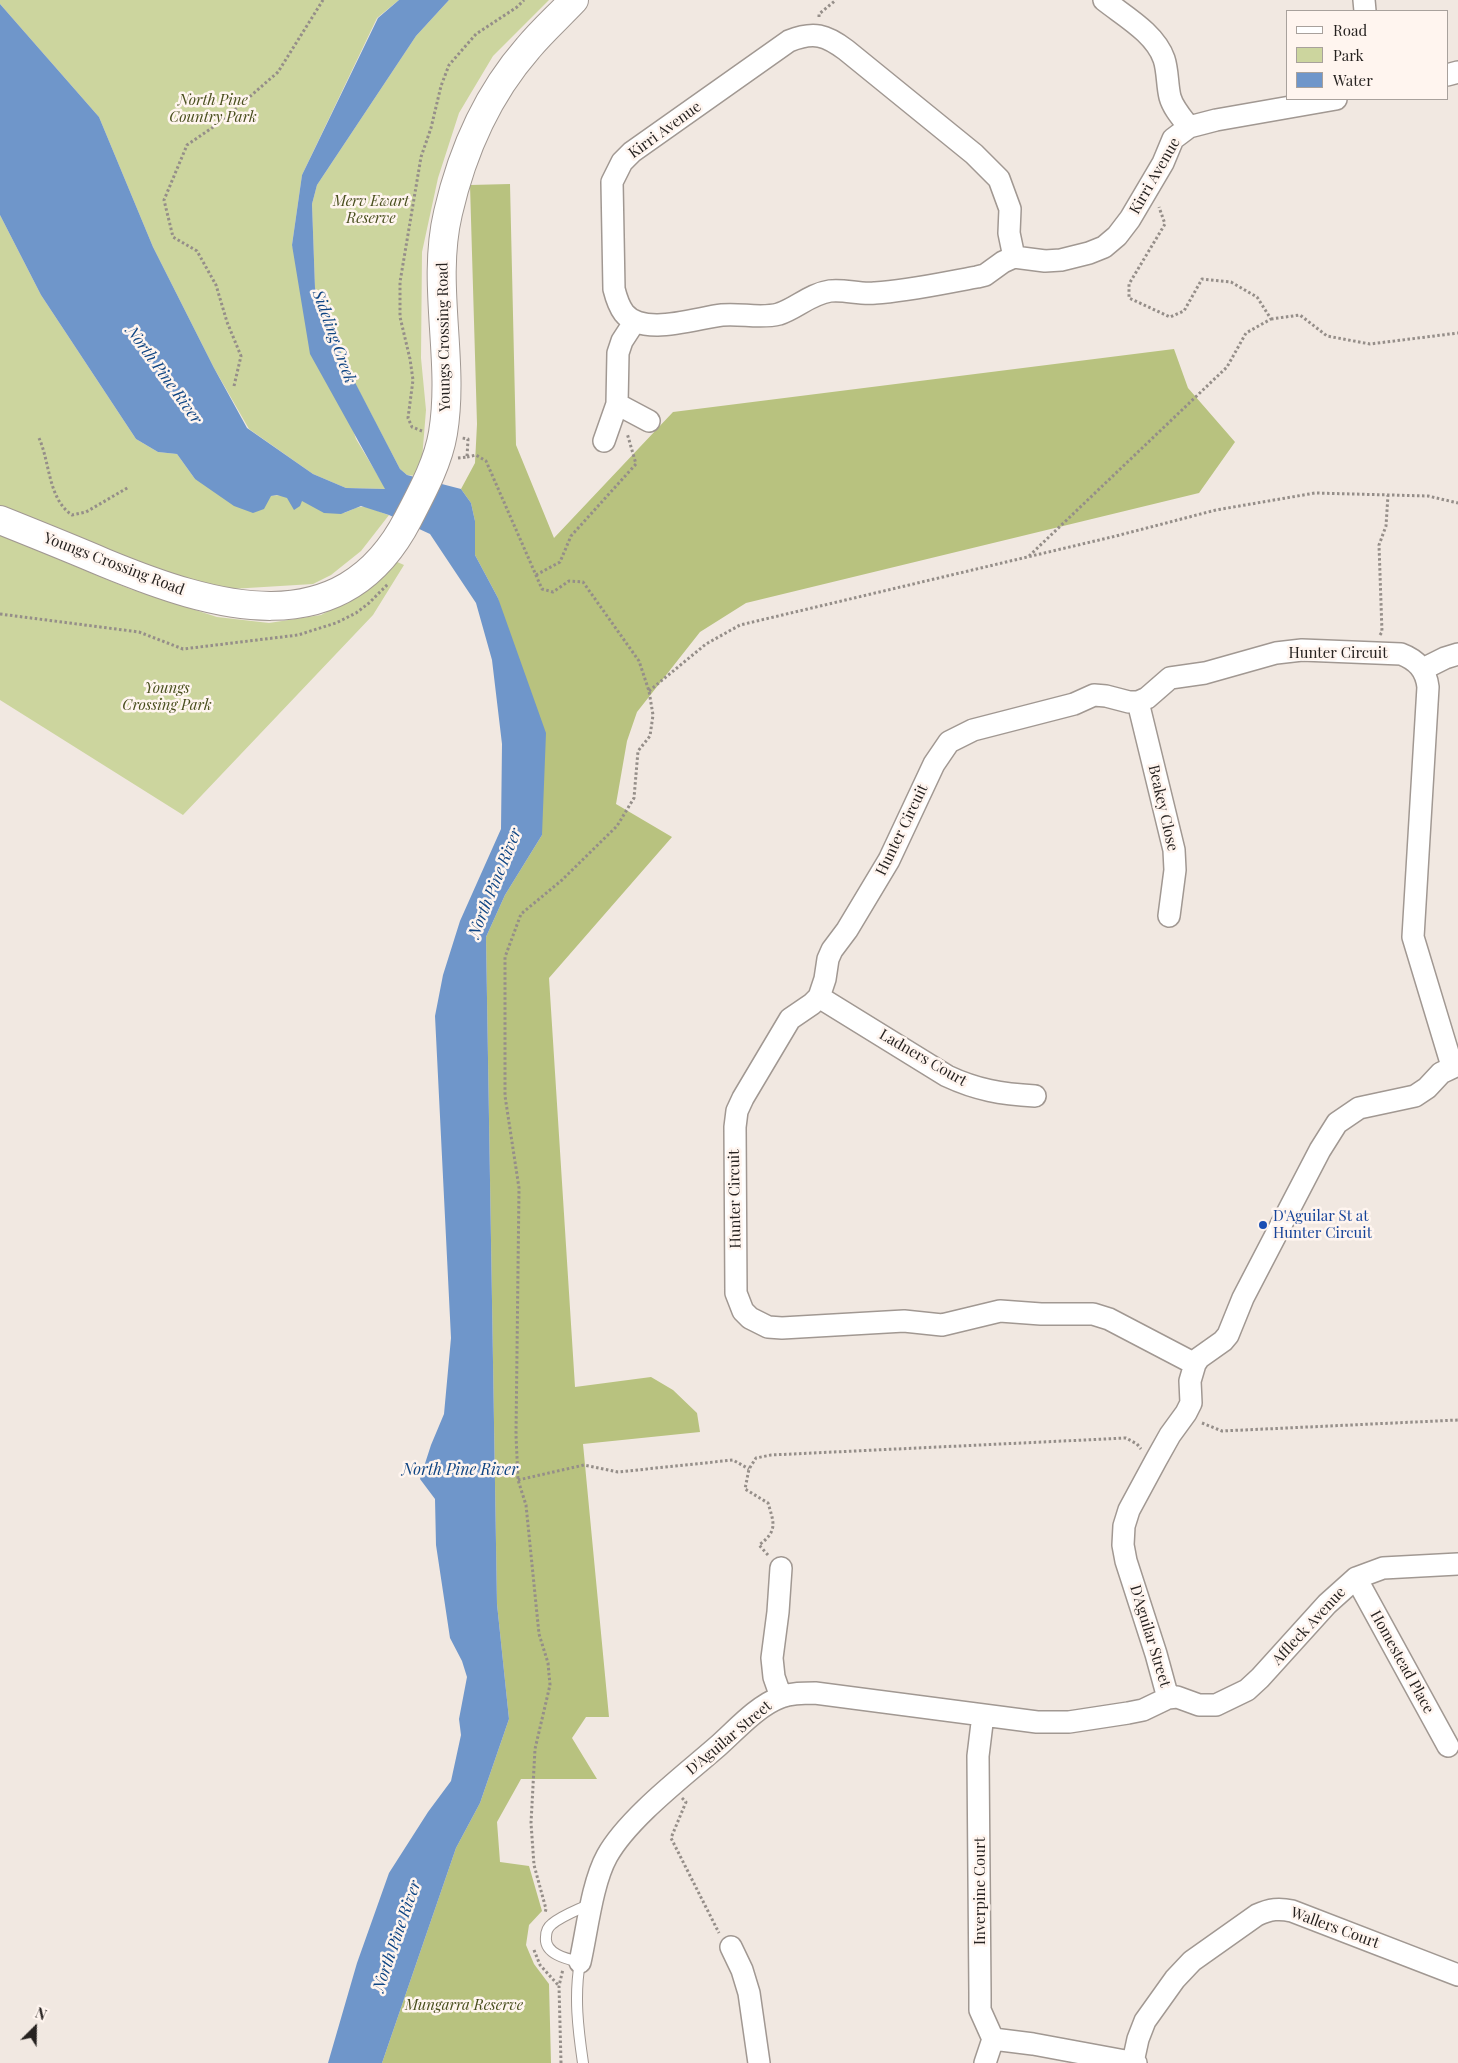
<!DOCTYPE html>
<html>
<head>
<meta charset="utf-8">
<style>
  body { margin:0 }
  #map { position:relative; width:1458px; height:2063px; overflow:hidden; background:#f1e8e1; font-family:"Playfair Display",serif }
  canvas { display:block }
  .legend { position:absolute; left:1286px; top:10px; width:162px; height:90px; box-sizing:border-box; background:#fff5ef; border:1px solid #a8a19c; margin:0; padding:6px 9px; list-style:none; font-size:15px; color:#262220 }
  .legend li { display:flex; align-items:center; gap:10px; height:25px }
  .legend b { width:25px; border:1px solid #a8a19c }
  .north { position:absolute; left:10px; top:2003px; width:50px; height:50px; -webkit-text-stroke:4px #fff5ef; paint-order:stroke; rotate:23deg; font-size:14px; font-weight:700; line-height:20px; text-align:center; color:#262220 }
  .north::after { content:''; display:block; margin:auto; width:18px; height:22px; background:#262220; clip-path:polygon(50% 0,100% 100%,50% 72%,0 100%) }
</style>
</head>
<body>
<div id="map">
<canvas width="1458" height="2063"></canvas>
<ul class="legend">
<li><b style="height:6px;background:#fff"></b>Road</li>
<li><b style="height:14px;background:#ccd59e"></b>Park</li>
<li><b style="height:14px;background:#6f96ca"></b>Water</li>
</ul>
<div class="north">N</div>
</div>
<script>
const context = document.querySelector('canvas').getContext('2d');
context.lineJoin = 'round';
function fillPath(path, color) { context.fillStyle = color; context.fill(path, 'evenodd'); }
function stroke(path, color, width, dash) { context.strokeStyle = color; context.lineWidth = width; context.lineCap = dash ? 'butt' : 'round'; context.setLineDash(dash || []); context.stroke(path); }
function label(font, color, halo, rows, align = 'center') {
  context.font = font + ' "Playfair Display",serif'; context.lineWidth = 5; context.setLineDash([]); context.textBaseline = 'middle'; context.strokeStyle = halo; context.fillStyle = color; for (const [text, x, y, turn = 0] of rows) {
    context.save(); context.translate(x, y); context.rotate((+turn || 0) * Math.PI / 180); context.textAlign = isNaN(turn) ? turn : align; if (halo) context.strokeText(text, 0, 0); context.fillText(text, 0, 0); context.restore();
  }
}
const green = new Path2D(`
  M0 0H399L377 18 302 175 292 245 356 439 386 489 346 488 313 474 249 429 214 368 153 247 99 117 0 4Z
  M449 0H549L493 56 459 113 438 178 422 252 421 358 426 410 422 459 416 476 407 475 400 469 346 366 315 288 312 204 317 185 416 36Z
  M0 215 41 295 136 439 158 452 177 454 195 479 271 496C290 492 318 508 338 513 345 515 352 508 360 507 368 505 381 513 389 515L361 551 331 575 313 584 231 589 204 585 148 568 0 506Z
  M0 535 130 589 217 617 269 623 321 615 363 593 395 561 404 565 373 615 183 815 0 700Z`);
const forest = new Path2D(`
  M510 184 516 445 554 538 673 412 1174 349 1188 388 1235 442 1199 493 746 603 700 632 637 712 627 741 616 804 672 837 549 978 575 1387 651 1377 673 1390 697 1413 700 1432 583 1444 609 1717H586L572 1738 597 1779H521L497 1822 500 1862 529 1866 542 1911 529 1925 526 1945 534 1964 549 1984 551 2063H382L456 1848 480 1803 509 1719 497 1604 486 937 505 895 542 835 498 598 475 555V521L471 503 461 489 475 463 477 424 470 185Z`);
const water = new Path2D(`
  M399 0H449L416 36 317 185 312 204 315 288 346 365 400 469 407 475 461 489 471 503 475 521V555L498 598 546 733 542 835 505 895 486 937 497 1604 509 1719 480 1803 456 1848 382 2063H328L357 1963 389 1873 428 1812 451 1781 461 1735 459 1719 467 1677 462 1661 450 1638 436 1545 435 1499 420 1479 431 1445 444 1414 451 1338 435 1016 443 975 460 921 501 829 502 744 492 660 476 603 430 534 389 515 361 506 341 514 324 513 302 501 300 506 294 510 287 498 277 495 271 496 264 509 253 513 234 506 195 479 177 454 158 452 136 439 41 295 0 215V4L99 117 153 247 214 368 247 428 313 474 346 488 385 489 310 354 292 245 302 175 378 18Z`);
const path = new Path2D(`
  M819 17V14L836 0
  M1271 319 1300 315 1327 336 1370 344 1458 333
  M234 386 241 356 227 322 216 285 197 251 173 237 164 200 187 145 222 121 278 72 323 0
  M422 431 412 427 408 418 413 380 410 359 400 317V282L421 157 431 128 441 86 449 65 476 34 517 7 524 0
  M39 438C50 462 48 499 72 515L86 512 129 487
  M467 457 476 455 486 461 542 589 553 592 569 581 583 582 639 661 649 691 653 715 650 736 638 751 634 798 617 826 562 880 521 914 505 957V1096L519 1188 516 1435 518 1480 526 1505 539 1634 548 1663 550 1685 535 1749 531 1823 534 1865 546 1909 545 1913
  M458 458 467 457 468 439 462 438
  M1029 556 1227 367 1246 333 1271 319 1257 297 1231 282 1202 279 1184 311 1170 317 1129 298V284L1165 224 1159 207
  M536 575 560 562 571 536 636 464 627 433
  M0 614 139 632 183 649 298 635 336 623 356 613 369 603 388 584
  M1380 635 1382 632 1379 545 1386 526 1388 495
  M649 691 706 644 740 625 1116 536 1216 510 1315 493 1428 496 1458 503
  M1202 1423 1222 1431 1458 1420
  M518 1480 584 1465 618 1472 733 1460 749 1469
  M768 1555 759 1545C778 1531 774 1523 768 1503L745 1489 749 1469 756 1458 771 1455 1126 1438 1137 1444 1141 1449
  M682 1798 686 1802 671 1838 719 1933
  M534 1950 540 1965 559 1986
  M561 2063 559 1986 563 1969`);
const service = new Path2D(`
  M583 2063C578 2029 574 1996 580 1962 567 1959 544 1954 546 1937 546 1932 548 1927 552 1924 563 1915 578 1910 590 1904`);
const minor = new Path2D(`
  M1104 0C1124 16 1155 33 1164 59 1168 71 1167 85 1170 97 1173 108 1182 118 1189 127
  M1364 0 1365 11
  M1447 75 1458 72
  M1014 257 1009 233 1010 209 999 179 974 154 846 50C826 35 814 31 789 41L632 152 622 162 612 182 614 289C616 297 618 305 624 313 643 337 696 318 722 315 741 313 760 319 779 314 797 308 810 294 830 291 845 289 860 295 875 293 909 291 943 283 977 277L985 275 1003 262 1014 257 1045 261 1061 260 1089 253 1104 247 1117 236 1130 219 1163 163 1173 139 1189 127 1216 120 1336 99
  M617 404 618 353 622 341 635 321
  M604 441 617 404 649 421
  M1423 669 1445 658 1458 654
  M1138 702 1174 850 1175 870 1169 916
  M819 997 947 1076C977 1090 1001 1094 1035 1096
  M1195 1364 1109 1319 1093 1314H1041L1000 1311 942 1325 904 1321 782 1328 768 1327 750 1318 743 1311 736 1293 735 1127 737 1111 743 1098 790 1019 812 1004 819 997 825 979 828 959 832 950 847 930 889 860 934 764 949 742 973 730 1074 704 1094 695 1106 696 1129 702H1138L1147 698 1170 678 1205 673 1276 653 1302 650 1401 654C1417 660 1426 670 1428 687L1413 937 1452 1066
  M1356 1578 1448 1746
  M781 1697 774 1677 772 1658 778 1612 781 1568
  M1168 1698 1156 1654 1126 1561 1123 1545 1124 1526 1129 1510 1156 1460 1170 1435 1186 1413 1191 1403 1190 1381 1195 1364 1199 1358 1223 1341 1228 1335 1243 1298 1320 1150 1337 1123 1359 1108 1415 1096 1427 1088 1441 1073 1458 1065
  M983 1715 978 1756 980 1994V2010L993 2039 985 2063
  M731 1947 742 1970 749 1993 759 2063
  M580 1962C587 1931 592 1883 607 1856 628 1818 685 1775 718 1746 737 1729 757 1706 781 1697 792 1693 803 1693 815 1693L1037 1722H1069L1128 1713 1143 1710 1168 1698 1177 1697 1199 1705H1216L1247 1690 1260 1678 1327 1604 1356 1578 1383 1568 1458 1564
  M993 2039 1033 2044 1136 2063
  M1133 2062 1138 2039 1145 2021 1175 1979 1192 1961 1257 1915C1270 1909 1279 1908 1292 1911L1458 1975`);
const secondary = new Path2D(`
  M0 520C35 534 70 548 105 563 212 607 341 648 408 519 422 492 438 463 443 433 455 360 431 285 448 213 462 152 486 96 528 48 542 31 559 16 574 0`);
const markers = [
  [1263,1225,5,"#1a4fb4"]
];
const parkNames = [
  ["North Pine",213,100],
  ["Country Park",213,117],
  ["Merv Ewart",371,201],
  ["Reserve",371,218],
  ["Youngs",167,688],
  ["Crossing Park",167,705],
  ["Mungarra Reserve",464,2005]
];
const streetNames = [
  ["Kirri Avenue",665,130,-36],
  ["Kirri Avenue",1155,176,-60],
  ["Youngs Crossing Road",444,337,-91],
  ["Youngs Crossing Road",114,564,21],
  ["Hunter Circuit",1338,653],
  ["Beakey Close",1163,808,77],
  ["Hunter Circuit",902,830,-64],
  ["Ladners Court",923,1058,30],
  ["Hunter Circuit",735,1199,-91],
  ["Affleck Avenue",1309,1626,-47],
  ["D'Aguilar Street",1150,1636,73],
  ["Homestead Place",1402,1662,61],
  ["D'Aguilar Street",729,1738,-40],
  ["Inverpine Court",980,1891,-90],
  ["Wallers Court",1335,1928,20]
];
const transitNames = [
  ["D'Aguilar St at",1273,1216],
  ["Hunter Circuit",1273,1233]
];
const waterNames = [
  ["Sideling Creek",334,337,70],
  ["North Pine River",164,375,54],
  ["North Pine River",495,883,-68],
  ["North Pine River",460,1470],
  ["North Pine River",397,1936,-71]
];
fillPath(green, '#ccd59e');
fillPath(forest, '#b8c27f');
fillPath(water, '#6f96ca');
stroke(service, '#a19892', 12);
stroke(minor, '#a19892', 24);
stroke(secondary, '#a19892', 30);
stroke(path, '#958e89', 3, [2.5, 2.5]);
stroke(service, '#fff', 10);
stroke(minor, '#fff', 21);
stroke(secondary, '#fff', 28);
for (const [x, y, r, color] of markers) { const dot = new Path2D(); dot.arc(x, y, r, 0, 2 * Math.PI); context.fillStyle = color; context.fill(dot); stroke(dot, '#fff5ef', 2); }
label('italic 15px', '#484e1d', '#fff5ef', parkNames);
label('15px', '#262220', '#fff5ef', streetNames);
label('15px', '#164399', '#fff5ef', transitNames, 'left');
label('italic 16px', '#0e4483', '#fff5ef', waterNames);
</script>
</body>
</html>
